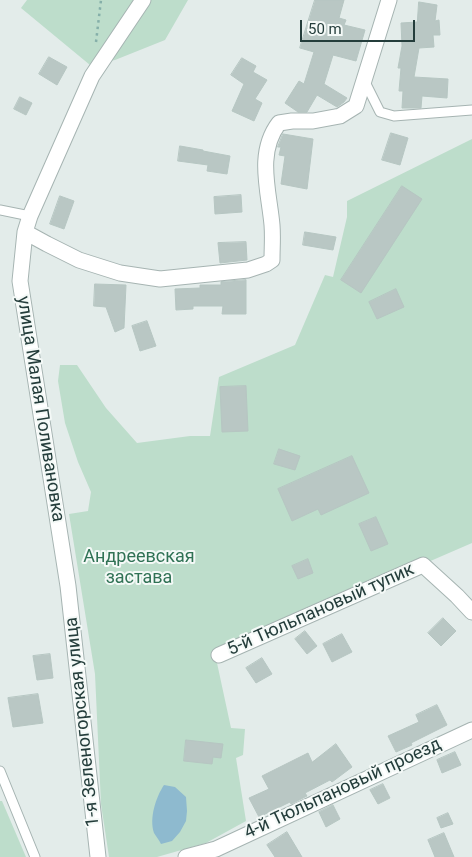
<!DOCTYPE html>
<html>
<head>
<meta charset="utf-8">
<style>
  body { margin:0 }
  #map { position:relative; width:472px; height:857px; overflow:hidden; background:#e3ecea; font-family:Roboto,sans-serif }
  canvas { display:block }
  .scale { position:absolute; left:300px; top:20px; width:115px; height:22px; box-sizing:border-box; border:2px solid #243d3b; border-top:0; padding-left:6px; font-size:15px; line-height:18px; white-space:nowrap; color:#243d3b; -webkit-text-stroke:4px #f4f9f7; paint-order:stroke }
</style>
</head>
<body>
<div id="map">
<canvas width="472" height="857"></canvas>
<div class="scale">50 m</div>
</div>
<script>
const context = document.querySelector('canvas').getContext('2d');
context.lineJoin = 'round';
function fillPath(path, color) { context.fillStyle = color; context.fill(path, 'evenodd'); }
function stroke(path, color, width, dash) { context.strokeStyle = color; context.lineWidth = width; context.lineCap = dash ? 'butt' : 'round'; context.setLineDash(dash || []); context.stroke(path); }
function label(font, color, halo, rows, align = 'center') {
  context.font = font + ' Roboto,sans-serif'; context.lineWidth = 4; context.setLineDash([]); context.textBaseline = 'middle'; context.strokeStyle = halo; context.fillStyle = color; for (const [text, x, y, turn = 0] of rows) {
    context.save(); context.translate(x, y); context.rotate((+turn || 0) * Math.PI / 180); context.textAlign = isNaN(turn) ? turn : align; if (halo) context.strokeText(text, 0, 0); context.fillText(text, 0, 0); context.restore();
  }
}
const green = new Path2D(`
  M27 0H188L165 40 115 60 90 65 21 8Z
  M472 139V543L269 631 214 649 231 728 245 729 243 755 236 758 246 821 206 843 157 857H109L101 804 95 674 69 514 88 511 91 492 78 462 65 423 58 381 60 365H77L106 408 137 443 190 436H210L219 377 295 345 325 275 333 277 347 217V201Z
  M0 801H2L26 857H0Z`);
const water = new Path2D(`
  M164 785 175 787 186 797 187 811 186 821 180 832 172 841 161 844C159 840 156 836 154 833 149 818 156 797 164 785Z`);
const building = new Path2D(`
  M315 0H344L339 18 346 20 344 25 365 30 356 61 333 55 324 84 347 98 344 102 337 107 317 95 307 112H298L285 103 299 81 304 84 314 52 300 48Z
  M419 2 437 5 435 21 439 20 440 35H433L434 47 419 48 414 77 448 79 447 98 422 96 421 108H402L403 91H399L401 68H398L402 46 401 23 417 22Z
  M49 57 67 67 57 85 39 74Z
  M242 58 256 66 253 72 267 80 255 99 262 103 254 121 232 111 244 84 231 75Z
  M20 97 32 103 26 115 14 109Z
  M391 133 408 138 400 165 382 160Z
  M283 134 313 139 307 189 281 184 285 156 279 155 281 147H278Z
  M180 146 203 150V151L230 156 227 174 207 171 208 165 178 161Z
  M402 186 422 199 361 293 341 280Z
  M241 195 242 212 215 214 214 197Z
  M60 196 74 201 64 229 50 224Z
  M305 232 336 237 333 250 303 245Z
  M246 242 247 260 220 263 218 243Z
  M246 280V314H222L223 306H193V309L176 310 175 289 200 288V285H221V282Z
  M95 284 126 285 124 328 115 332 106 307 94 306Z
  M396 289 404 307 377 319 369 302Z
  M147 321 156 346 140 351 132 326Z
  M246 386 248 431 222 432 220 387Z
  M279 449 300 456 295 470 274 464Z
  M352 456 369 493 321 515 318 509 292 521 278 489Z
  M376 517 388 544 371 551 359 524Z
  M308 559 313 573 298 579 292 566Z
  M443 618 456 631 441 646 428 633Z
  M305 631 317 646 307 654 295 639Z
  M342 634 352 652 332 662 323 644Z
  M50 654 53 678 37 680 33 656Z
  M262 658 272 674 256 683 246 668Z
  M38 694 43 723 13 727 8 698Z
  M437 705 447 725 411 743 412 745 396 752 388 736 419 722 416 715Z
  M186 740 223 744 221 758 213 757 212 764 184 761Z
  M336 744 352 767 332 782 330 780 305 793 307 796 291 804 290 802 259 817 249 798 269 789 262 776 308 753 312 762Z
  M455 752 461 765 442 773 437 760Z
  M383 784 390 798 378 804 370 790Z
  M333 805 340 819 326 827 319 812Z
  M448 813 453 824 441 828 437 818Z
  M287 832 302 857H275L267 845Z
  M444 833 454 857H435L428 840Z`);
const path = new Path2D(`
  M96 42 101 0`);
const lane = new Path2D(`
  M364 80 380 112 394 116 472 110
  M0 210 30 216
  M0 771 35 857`);
const street = new Path2D(`
  M25 232 47 244 79 260 120 273 160 279 248 270 266 264 272 260C272 248 273 237 272 225 269 191 256 153 279 123L292 121H313L340 116 356 106 389 0
  M219 655 423 565 457 596 472 612
  M98 857 68 586 20 281 25 232 30 216 92 76 143 0
  M186 857 216 849 472 730`);
const streetNames = [
  ["улица Малая Поливановка",40,409,81],
  ["5-й Тюльпановый тупик",321,610,-24],
  ["1-я Зеленогорская улица",83,722,-96],
  ["4-й Тюльпановый проезд",343,789,-25]
];
const parkNames = [
  ["Андреевская",139,557],
  ["застава",139,578]
];
fillPath(green, '#bdddcb');
fillPath(water, '#8ebacf');
fillPath(building, '#b9c7c4');
stroke(building, '#b6c6c2', 1);
stroke(lane, '#a6b4b2', 11);
stroke(street, '#a6b4b2', 17);
stroke(path, '#85afa9', 2.5, [2.5, 4]);
stroke(lane, '#fff', 9);
stroke(street, '#fff', 15);
label('18px', '#243d3b', '#f4f9f7', streetNames);
label('18px', '#307255', '#f4f9f7', parkNames);
</script>
</body>
</html>
